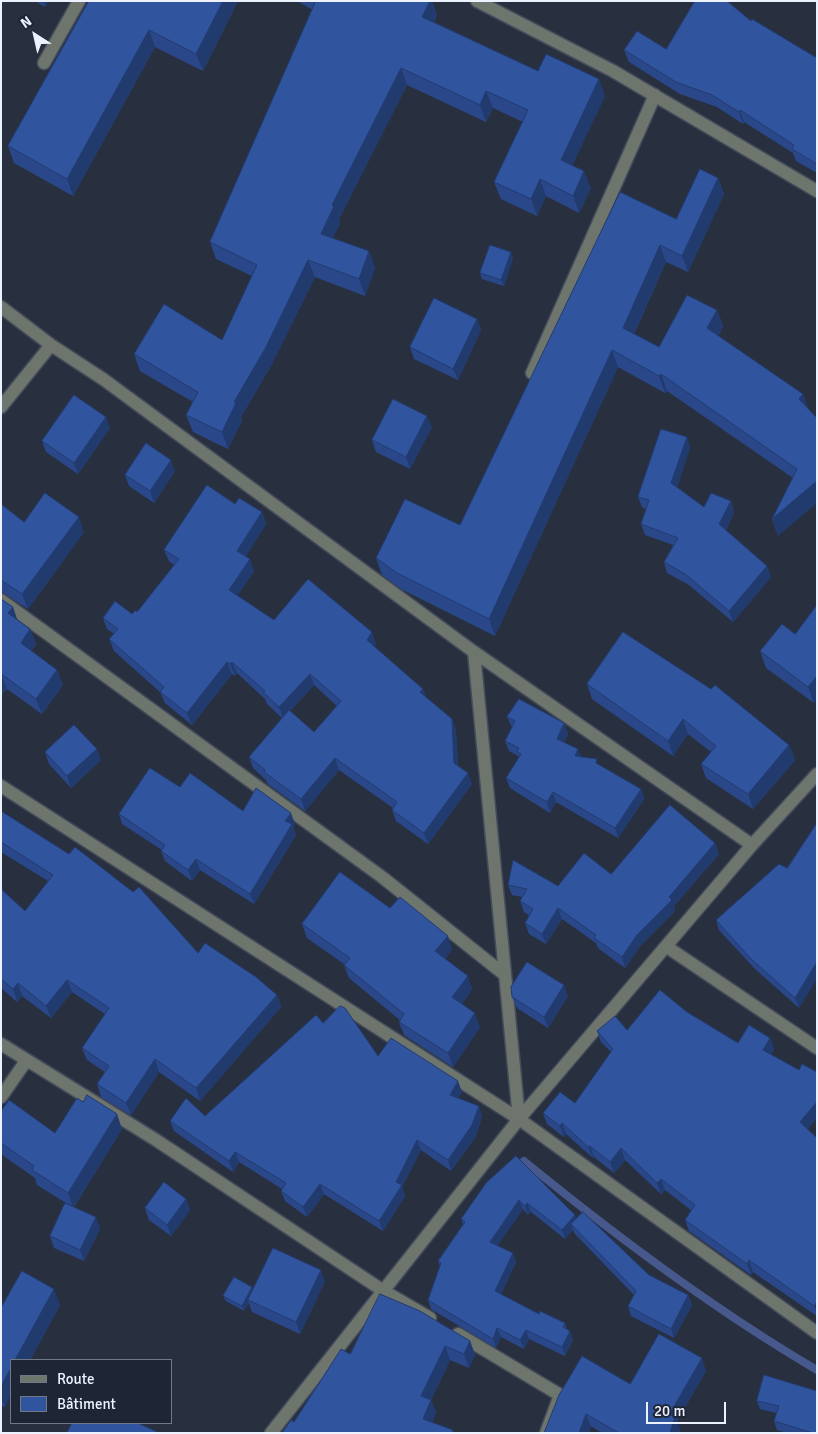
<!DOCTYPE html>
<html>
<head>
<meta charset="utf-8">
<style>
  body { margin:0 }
  #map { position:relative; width:818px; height:1434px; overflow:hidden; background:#283040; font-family:Signika,sans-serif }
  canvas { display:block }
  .frame { position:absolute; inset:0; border:2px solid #edf3fe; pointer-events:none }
  .legend { position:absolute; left:10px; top:1359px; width:162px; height:65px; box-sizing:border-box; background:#1e2636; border:1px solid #717886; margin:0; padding:6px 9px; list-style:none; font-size:15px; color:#edf3fe }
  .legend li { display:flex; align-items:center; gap:10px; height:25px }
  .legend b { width:25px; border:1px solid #717886 }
  .north { position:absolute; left:10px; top:10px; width:50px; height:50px; -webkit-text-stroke:4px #1e2636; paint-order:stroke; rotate:325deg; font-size:14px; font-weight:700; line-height:20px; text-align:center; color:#edf3fe }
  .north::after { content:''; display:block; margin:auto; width:18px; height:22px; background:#edf3fe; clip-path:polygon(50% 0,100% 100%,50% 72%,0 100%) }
  .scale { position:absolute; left:646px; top:1402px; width:80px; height:22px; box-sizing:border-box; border:2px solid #edf3fe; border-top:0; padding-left:6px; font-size:15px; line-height:18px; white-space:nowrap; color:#edf3fe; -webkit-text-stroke:4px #1e2636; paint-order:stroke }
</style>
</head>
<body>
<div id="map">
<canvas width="818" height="1434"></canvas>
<div class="frame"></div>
<ul class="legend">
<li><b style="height:6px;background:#6e756d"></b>Route</li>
<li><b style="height:14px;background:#31549f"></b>Bâtiment</li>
</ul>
<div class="north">N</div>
<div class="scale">20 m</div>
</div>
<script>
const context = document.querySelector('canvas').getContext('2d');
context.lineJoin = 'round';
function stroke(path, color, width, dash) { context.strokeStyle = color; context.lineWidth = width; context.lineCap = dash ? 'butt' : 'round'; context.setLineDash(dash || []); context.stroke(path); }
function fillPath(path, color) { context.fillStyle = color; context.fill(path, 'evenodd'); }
const stream = new Path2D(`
  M524 1161C617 1237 713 1309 817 1370`);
const minor = new Path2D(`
  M477 1 613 71 817 191
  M44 63 79 1
  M1 307 51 345 103 379 474 652 752 845
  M532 373 655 95
  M1 407 51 345
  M1 600 382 877 505 975
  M474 652 519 1119
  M1 786 519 1119 817 1333
  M667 947 817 1048
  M1 1044 156 1140 382 1290 430 1318
  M1 1097 26 1061
  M458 1334 560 1395 546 1433
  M271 1433 519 1119 752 845 817 774`);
const wall = new Path2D(`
  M35 1H48L45 7Z
  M87 1H238L203 71 155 47 73 196 14 163 8 146 88 3Z
  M297 1H432L437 15 434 22 538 71 605 96 572 165 591 188 579 213 546 196 537 216 501 199 494 182 523 122 493 108 486 122 407 85 339 219 340 223 333 238 369 251 375 268 365 296 315 277 272 364 241 417 242 420 228 449 193 432 186 415 193 402 140 371 134 354 222 340 252 276 216 259 210 242 313 10Z
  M751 21 817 58V173L796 161 793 153 744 122 743 124 717 107 680 94 629 62 624 50 666 49Z
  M718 178 724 194 688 272 666 262 634 334 659 347 717 310 723 326 718 336 803 394 808 409 817 418 778 536 772 519 793 478 667 391 665 393 618 367 495 636 403 590 382 575 376 558 460 525 676 219Z
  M513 258 504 286 482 279 480 273Z
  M477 319 481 330 458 380 414 359 410 347Z
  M432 427 410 469 376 452 372 440Z
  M110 428 78 474 46 452 42 441Z
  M687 437 690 448 677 487 704 507 731 501 734 512 726 530 767 566 771 577 733 622 689 585 667 573 664 562 673 545 645 535 641 524 646 509 642 507 638 497Z
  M175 471 154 503 129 486 125 475Z
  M1 504 24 522 84 532 28 609 2 592H1Z
  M235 504 262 512 266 524 246 556 254 571 237 596 274 620 376 644 374 647 423 689 426 697 452 719 456 731 458 766 472 784 428 844 396 821 392 810 393 808 339 770 305 811 268 784 266 780 253 768 249 757 282 718 267 704 265 699 237 673 235 676 232 674 192 725 165 703 160 692 114 651 109 639 114 634 107 629 103 618 132 614 137 612 174 565 169 561 164 550ZM314 685 337 706 314 732 290 711Z
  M1 599 13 607 17 620 30 629 36 644 31 651 57 670 63 685 42 714 7 689 1 695Z
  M795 634 814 703 766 668 760 651Z
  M587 684 789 745 795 760 753 809 706 778 701 764 711 752 688 734 673 756 592 699Z
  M507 717 564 723 568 734 564 742 581 757 599 765 641 789 644 799 618 838 556 802 550 813 510 788 506 778 519 758 518 756 509 751 505 741 512 727Z
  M45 752 101 760 71 788 49 764Z
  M180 787 243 811 295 824 293 826 296 835 254 904 200 870 192 881 165 861 161 851 162 850 122 824 119 814Z
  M1 811 198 953 277 995 281 1007 200 1101 159 1072 131 1115 101 1097 97 1084 105 1072 87 1060 82 1048 105 1014 72 992 51 1018 22 996 17 1002 1 988V889L25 911 48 881 1 852Z
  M715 843 719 854 674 906 675 911 641 945 625 968 598 948 596 943 562 919 546 944 529 934 525 923 530 916 524 912 520 901 522 897 512 895 508 885 558 886 611 874Z
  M779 864 799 1008 755 969 719 930 716 920Z
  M390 908 452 949 445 959 472 989 462 1004 480 1027 453 1067 404 1035 399 1022 400 1020 349 978 344 965V964L307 938 302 924Z
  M568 996 548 1028 517 1008 512 997Z
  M687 1012 738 1043 770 1038 774 1049 771 1054 808 1130 817 1138V1316L753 1272 751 1275 689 1231 685 1220 691 1210 665 1190 661 1194 625 1160 614 1173 594 1157 593 1158 566 1134 564 1137 547 1124 543 1113 575 1103 611 1052 601 1042 597 1031 627 1030Z
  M323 1023 378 1056 462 1092 458 1098 482 1116 476 1136 451 1171 421 1150 402 1187 405 1196 383 1231 324 1194 307 1217 285 1201 281 1191 282 1189 239 1162 233 1172 174 1131 170 1121 205 1116Z
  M1 1111 55 1133 122 1129 74 1207 100 1229 84 1261 54 1248 50 1236 71 1206 37 1185 35 1178 1 1154Z
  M486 1183 576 1219 649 1275 688 1295 692 1305 674 1338 631 1316 628 1306 634 1295 575 1234 573 1230 565 1239 531 1212 528 1215 523 1209 497 1245 516 1262 501 1294 539 1314 565 1323 567 1330 573 1340 565 1356 529 1339 524 1349 501 1337 496 1348 431 1309 428 1300 440 1266 438 1261 463 1224 461 1219Z
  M186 1199 190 1210 171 1236 149 1220 145 1208Z
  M325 1281 300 1334 252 1312 249 1303 244 1311 226 1301 223 1296Z
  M60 1305 30 1360H11L5 1407 1 1405V1308Z
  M470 1341 475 1355 469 1368 450 1360 431 1400 436 1413 432 1423 453 1430 454 1433H282L294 1422 350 1354Z
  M706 1371 677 1421 680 1429 679 1433H602L591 1426 589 1433H544L630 1384Z
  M764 1375 817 1433H787L777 1430 774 1421 777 1413 760 1409 757 1401Z`);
const shadedWall = new Path2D(`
  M43 1H48L45 7Z
  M223 1H238L203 71 196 54Z
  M430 1H432L437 15 428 34 422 17Z
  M149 30 155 47 73 196 67 179Z
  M401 68 407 85 339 219 340 223 327 250 321 234 332 205Z
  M599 79 605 96 567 177 561 160Z
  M486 91 493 108 486 122 480 105Z
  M740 110 744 122 743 124 739 112Z
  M584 171 591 188 579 213 573 196Z
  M718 178 724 194 688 272 682 256Z
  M540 179 546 196 537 216 531 199Z
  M660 245 666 262 629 344 623 328Z
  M369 251 375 268 365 296 359 279Z
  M511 252 513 258 504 286 501 280Z
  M308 260 315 277 272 364 241 417 242 420 228 449 222 432 234 402Z
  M717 310 723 326 713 345 707 328Z
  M477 319 481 330 458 380 453 369Z
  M612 350 618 367 495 636 489 619Z
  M661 374 667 391 665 393 659 376Z
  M803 394 809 411 799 399Z
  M427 416 432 427 410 469 406 457Z
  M106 417 110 428 78 474 74 463Z
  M687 437 690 448 675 493 671 483Z
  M171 460 175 471 154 503 150 491Z
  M817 481V503L778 536 772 519Z
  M731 501 734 512 723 535 719 524Z
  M262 512 266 524 242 563 237 551Z
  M79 517 84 532 28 609 22 594Z
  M250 559 254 571 233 602 229 590Z
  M767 566 771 577 733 622 729 611Z
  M13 607 18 622 8 613Z
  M30 629 36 644 26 658 21 643Z
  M372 632 376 644 371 652 367 640Z
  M227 662 232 674 192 725 187 713Z
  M232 662 237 673 235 676 230 664Z
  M57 670 63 685 42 714 36 699Z
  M1 674 7 689 1 695Z
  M310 674 314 685 283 718 279 707Z
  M817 676V700L814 703 808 687Z
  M423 689 427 701 420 692Z
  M452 719 456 731 458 775 454 763Z
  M683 719 688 734 673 756 668 741Z
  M564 723 568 734 560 749 557 739Z
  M789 745 795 760 753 809 748 794Z
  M97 749 101 760 71 788 67 776Z
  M578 749 582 759 575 756Z
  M335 758 339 770 305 811 301 799Z
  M468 773 472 784 428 844 424 833Z
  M641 789 644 799 618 838 615 828Z
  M553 792 556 802 550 813 547 802Z
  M291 813 295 824 293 826 296 835 254 904 250 894 285 821Z
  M715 843 719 854 674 906 675 911 641 945 625 968 622 957 637 935Z
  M196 859 200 870 192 881 188 870Z
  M558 908 562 919 546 944 542 934Z
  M448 936 452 949 440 965 435 951Z
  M817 962V979L799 1008 795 998Z
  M468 976 472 989 457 1011 452 997Z
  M67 980 72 992 51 1018 46 1006Z
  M18 983 22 996 17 1002 13 989Z
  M564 985 568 996 548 1028 544 1017Z
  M277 995 281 1007 200 1101 196 1088Z
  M475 1013 480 1027 453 1067 448 1053Z
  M770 1038 774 1049 767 1061 763 1050Z
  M155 1059 159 1072 131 1115 126 1103Z
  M458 1081 462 1092 453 1106 450 1095Z
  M817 1102V1118L804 1134 800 1122Z
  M479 1106 482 1116 476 1136 451 1171 448 1160Z
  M117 1114 122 1129 73 1208 68 1193Z
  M562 1123 566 1134 564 1137 560 1126Z
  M417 1140 421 1150 402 1187 405 1196 383 1231 379 1221 396 1182Z
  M590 1146 594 1157 593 1158 588 1147Z
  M621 1148 625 1160 614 1173 610 1162Z
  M235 1152 239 1162 233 1172 229 1161Z
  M661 1179 665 1190 661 1194 657 1183Z
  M320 1184 324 1194 307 1217 303 1207Z
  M186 1199 190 1210 171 1236 167 1225Z
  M519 1200 523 1209 494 1251 490 1242Z
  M527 1203 531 1212 528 1215 525 1206Z
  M575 1215 578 1224H571L573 1230 565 1239 562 1230Z
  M96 1217 100 1229 84 1261 80 1250Z
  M513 1253 516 1262 498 1300 495 1291Z
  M749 1260 753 1272 751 1275 747 1264Z
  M321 1270 325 1281 300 1334 296 1322Z
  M252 1287 255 1293 248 1300 249 1303 244 1311 242 1306Z
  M54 1289 60 1305 30 1360H15Z
  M688 1295 692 1305 674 1338 671 1329Z
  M817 1302V1313L814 1306Z
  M497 1328 501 1337 496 1348 493 1339Z
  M526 1330 529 1339 524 1349 520 1340Z
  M570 1331 573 1340 565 1356 562 1347Z
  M470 1341 475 1355 469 1368 464 1354Z
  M445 1346 450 1360 431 1400 436 1413 428 1433 423 1419 421 1396Z
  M702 1358 706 1371 677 1421 680 1429 679 1433H670L669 1415Z
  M11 1368V1395L5 1407 1 1398V1386Z
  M586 1414 591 1426 589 1433H579Z`);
const building = new Path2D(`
  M89 1H223L196 54 149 30 67 179 8 146Z
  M316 1H430L422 17 538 71 546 54 599 79 561 160 584 171 573 196 540 179 531 199 494 182 528 110 486 91 480 105 401 68 332 205 334 206 321 234 369 251 359 279 308 260 266 347 234 402 236 403 222 432 186 415 198 392 134 354 164 304 222 340 257 265 210 242Z
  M695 1H727L751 21 752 19 817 58V164L792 149 794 145 740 110 739 112 712 95 676 82 624 50 637 31 666 49Z
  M700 169 718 178 682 256 660 245 623 328 659 347 687 295 717 310 707 328 803 394 799 399 817 418V481L772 519 797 469 661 374 659 376 612 350 489 619 397 573 376 558 405 499 460 525 620 192 676 219Z
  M490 245 511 252 501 280 480 273Z
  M434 298 477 319 453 369 410 347Z
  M74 395 106 417 74 463 42 441Z
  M393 399 427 416 406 457 372 440Z
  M661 429 687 437 671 483 704 507 711 493 731 501 719 524 767 566 729 611 685 574 664 562 678 538 641 524 649 500 638 497Z
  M146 443 171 460 150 491 125 475Z
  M207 485 235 504 239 498 262 512 237 551 250 559 229 590 274 620 308 579 372 632 367 640 423 689 420 692 452 719 454 763 468 773 424 833 392 810 397 802 335 758 301 799 264 772 265 770 249 757 289 710 314 732 341 701 310 674 279 707 263 692 265 691 232 662 230 664 227 662 187 713 160 692 164 687 109 639 118 629 103 618 115 601 132 614 136 610 137 612 179 559 164 550Z
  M45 493 79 517 22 594 1 580V504L24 522Z
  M1 599 13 607 8 613 30 629 21 643 57 670 36 699 1 674Z
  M817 605V676L808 687 760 651 782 624 795 634Z
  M623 632 711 689 715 685 789 745 748 794 701 764 716 746 683 719 668 741 587 684Z
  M519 699 564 723 557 739 578 749 575 756 597 759 596 763 641 789 615 828 553 792 547 802 506 778 521 754 517 752 519 748 505 741 515 721 507 717Z
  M74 725 97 749 67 776 45 752Z
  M150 768 180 787 190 773 243 811 256 788 291 813 285 821 292 824 250 894 196 859 188 870 161 851 165 845 119 814Z
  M670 805 715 843 669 897 672 900 637 935 622 957 594 938 596 935 558 908 542 934 525 923 533 909 520 901 527 889 508 885 513 860 558 886 584 853 611 874Z
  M1 811 69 854 75 847 133 892 139 887 198 953 205 943 256 977 277 995 196 1088 155 1059 126 1103 97 1084 109 1066 82 1048 109 1008 67 980 46 1006 18 983 13 989 1 979V889L25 911 53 875 1 842Z
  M817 823V962L795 998 751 959 716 920 779 864 787 868Z
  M340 872 390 908 400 897 448 936 435 951 468 976 452 997 475 1013 448 1053 399 1022 404 1014 344 965 350 958 302 924Z
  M527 962 564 985 544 1017 512 997 511 987Z
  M660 990 687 1012 738 1043 749 1025 770 1038 763 1050 799 1070 802 1064 817 1072V1102L800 1122 817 1138V1302L814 1306 749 1260 747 1264 685 1220 695 1205 661 1179 657 1183 621 1148 610 1162 590 1146 588 1147 562 1123 560 1126 543 1113 560 1092 575 1103 613 1049 597 1031 615 1016 627 1030Z
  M340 1006 345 1008 378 1056 391 1038 458 1081 450 1095 479 1106 472 1125 448 1160 417 1140 396 1182 402 1185 379 1221 320 1184 303 1207 281 1191 286 1183 235 1152 229 1161 170 1121 186 1098 205 1116 316 1015 323 1023Z
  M87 1095 117 1114 68 1193 32 1170 34 1166 1 1143V1111L9 1100 55 1133 77 1098 83 1102Z
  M516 1156 575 1215 562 1230 527 1203 525 1206 519 1200 490 1242 513 1253 495 1291 539 1314 540 1311 565 1323 563 1327 570 1331 562 1347 526 1330 520 1340 497 1328 493 1339 428 1300 441 1263 438 1261 465 1222 461 1219 486 1183Z
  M164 1182 186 1199 167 1225 145 1208Z
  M65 1203 96 1217 80 1250 50 1236Z
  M583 1212 649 1275 688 1295 671 1329 628 1306 636 1291 571 1224Z
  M273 1248 321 1270 296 1322 248 1300Z
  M22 1271 54 1289 15 1360H11V1368L1 1386V1308Z
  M234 1277 252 1287 242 1306 223 1296Z
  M380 1294 420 1311 470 1341 464 1354 445 1346 421 1396 431 1400 423 1419 453 1430 452 1433H282L291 1420 294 1422 341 1349 350 1354Z
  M659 1334 702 1358 669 1415 675 1416 670 1433H619L586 1414 579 1433H544L559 1395 582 1356 630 1384Z
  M764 1375 817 1391V1433H813L774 1421 779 1406 757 1401Z
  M72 1423H138L159 1433H67Z`);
stroke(stream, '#47588d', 8);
stroke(minor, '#444b5b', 15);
stroke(minor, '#6e756d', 12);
fillPath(wall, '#2a4889');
fillPath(shadedWall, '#223b6f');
fillPath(building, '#31549f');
stroke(building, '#223b6f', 1);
</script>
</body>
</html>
